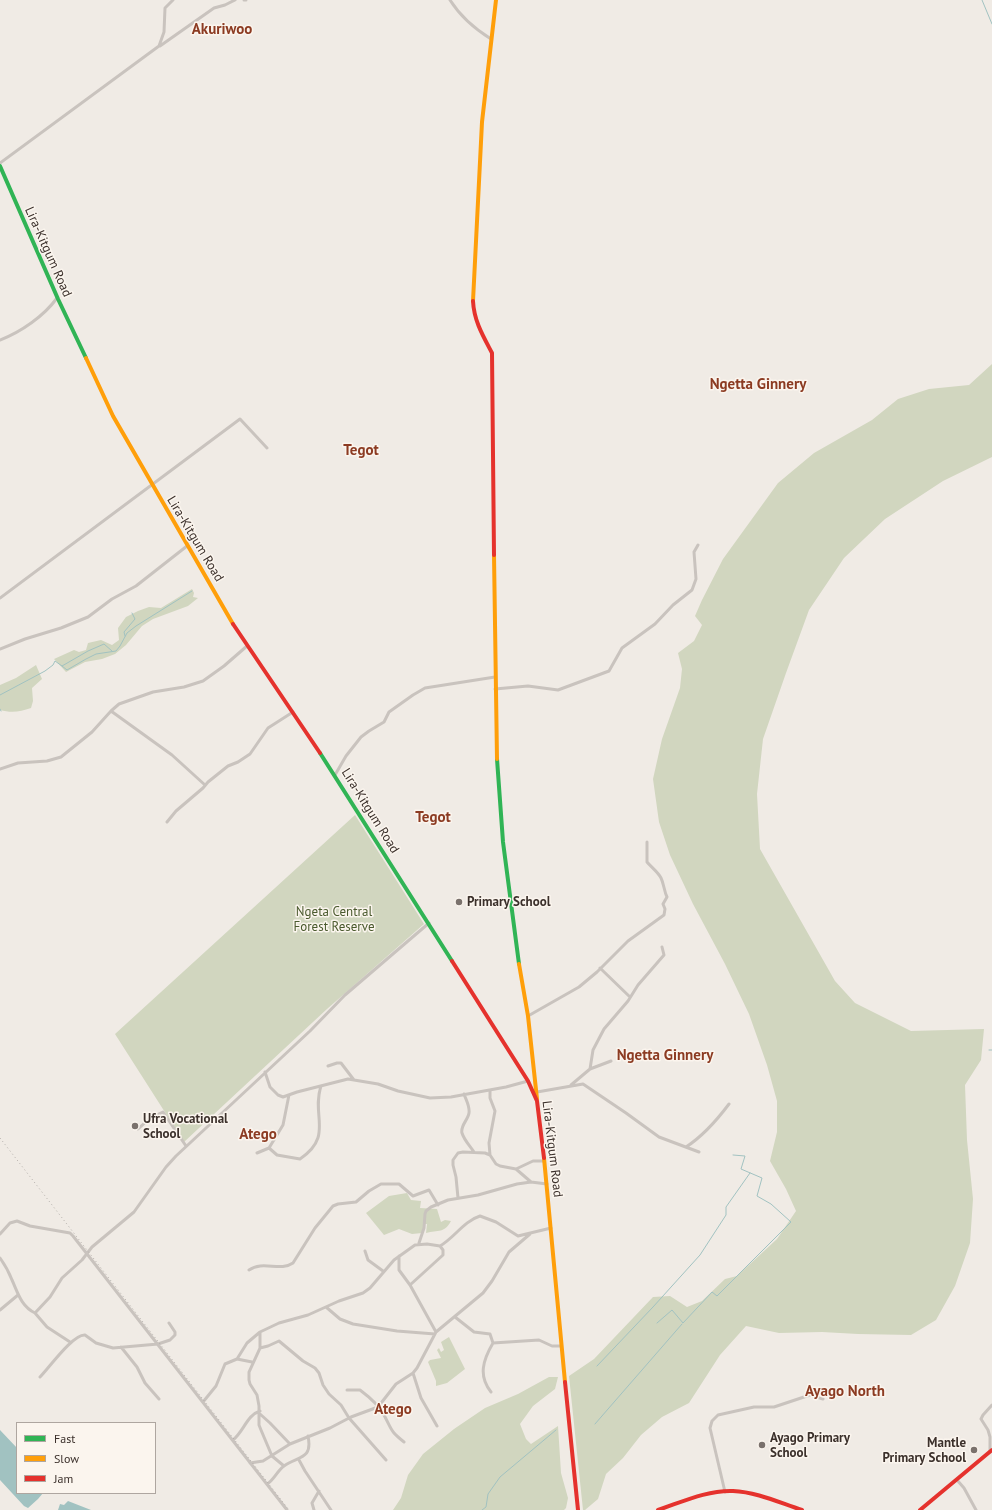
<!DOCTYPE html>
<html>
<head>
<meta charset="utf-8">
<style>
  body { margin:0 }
  #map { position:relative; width:992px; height:1510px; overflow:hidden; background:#f0ebe5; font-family:"PT Sans",sans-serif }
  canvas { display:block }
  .legend { position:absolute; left:16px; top:1422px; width:140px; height:72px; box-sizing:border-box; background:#fbf5ee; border:1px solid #aea6a0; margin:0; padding:5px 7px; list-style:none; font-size:12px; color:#3b302b }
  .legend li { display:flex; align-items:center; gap:8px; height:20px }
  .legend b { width:20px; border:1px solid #aea6a0 }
</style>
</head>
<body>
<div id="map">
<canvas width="992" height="1510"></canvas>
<ul class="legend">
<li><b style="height:5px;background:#30b455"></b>Fast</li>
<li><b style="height:5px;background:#ff9f0a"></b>Slow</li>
<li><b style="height:5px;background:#e5322d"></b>Jam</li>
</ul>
</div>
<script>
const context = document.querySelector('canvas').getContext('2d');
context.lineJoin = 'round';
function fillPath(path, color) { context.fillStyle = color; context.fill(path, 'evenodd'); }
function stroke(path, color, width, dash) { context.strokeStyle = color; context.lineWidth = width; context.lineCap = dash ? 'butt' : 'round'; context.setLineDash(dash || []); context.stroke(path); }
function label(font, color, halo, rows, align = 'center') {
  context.font = font + ' "PT Sans",sans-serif'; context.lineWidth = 3; context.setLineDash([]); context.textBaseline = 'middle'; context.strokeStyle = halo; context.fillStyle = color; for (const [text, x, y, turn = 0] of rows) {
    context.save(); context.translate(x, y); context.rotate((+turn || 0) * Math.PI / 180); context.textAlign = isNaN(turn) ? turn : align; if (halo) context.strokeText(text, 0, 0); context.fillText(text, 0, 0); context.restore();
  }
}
const green = new Path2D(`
  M992 364V457L943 481 885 519 844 558 809 610 786 673 763 739 757 794 760 849 835 981 855 1003 911 1031 984 1029 981 1060 965 1085 967 1140 973 1199 970 1243 955 1286 936 1320 911 1335 858 1334 822 1332 779 1333 746 1326 720 1355 689 1403 662 1417 641 1435 623 1458 606 1474 598 1499 585 1510H583L569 1376 594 1359 653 1297 670 1296 687 1307 702 1301 725 1279 737 1276 777 1239 796 1211 786 1189 770 1161 777 1132V1101L767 1065 749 1014 725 964 693 904 670 855 659 822 653 779 662 739 680 688 682 669 678 653 694 641 702 625 695 616 702 600 723 559 778 483 814 453 872 420 898 399 929 389 969 385Z
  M192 589 194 593 193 597 198 598 188 606 153 619 142 626 126 645 115 654 102 659 85 662 66 672 54 659 74 650 79 652 86 650 88 643 101 640 112 645 119 640 118 628 126 617 138 611 149 607 161 608Z
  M36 665 42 679 32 688 33 701 31 708C20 712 11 713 0 710V685L16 678Z
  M355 815 424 924 327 1009 184 1142 115 1034Z
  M407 1193 411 1200 421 1201 420 1208 437 1209 441 1222 445 1220 451 1221C445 1233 438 1230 426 1233L427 1224H424L422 1233 412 1234 399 1229 384 1235 366 1213 389 1196Z
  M449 1337 465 1369 447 1383 436 1386V1381L428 1362 430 1360 441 1358 437 1350 439 1348 441 1352 444 1350 441 1342Z
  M549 1377H558L555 1389 533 1406 520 1424 526 1439 531 1444 558 1426 561 1473 568 1498 566 1508 564 1510H393L401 1498 408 1475 423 1454 454 1429 485 1408 518 1394Z`);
const water = new Path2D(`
  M0 1430 17 1448V1493H43L38 1499 28 1508 24 1506 0 1480Z
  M68 1501 91 1510H58L60 1504 64 1505Z`);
const stream = new Path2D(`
  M982 0 992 24
  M125 636 124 632 135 619 132 613
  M62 666 67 670 86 659 96 654 116 651 120 646 127 633 136 626 192 591
  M0 695 45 671 53 665 55 661 62 666 88 651 104 644 112 651
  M0 709 1 711
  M989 1050H992
  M657 1323 672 1310 683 1323 712 1292 717 1296 791 1222 771 1204 757 1196 762 1178 741 1169 745 1156 733 1155
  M597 1366 653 1307 700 1255 726 1215V1207L750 1173
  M595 1424 682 1324
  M482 1510 486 1507 488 1494 500 1477 556 1430`);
const street = new Path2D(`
  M244 0H246
  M450 0C460 16 475 29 491 39
  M160 46 214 8 225 5 235 0
  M0 163 159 46 164 32 165 8 173 0
  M0 340C21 332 44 316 57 298
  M0 598 240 419 267 448
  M0 649 25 639 61 628 88 617 112 599 136 586 187 546
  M495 689 528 686 558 690 609 671 622 648 655 624 673 605 692 590 696 579 694 552 698 545
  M111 711 172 755 205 785
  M0 769 18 763 47 761 61 757 92 732 111 711 119 704 153 692 184 687 203 681 224 666 247 646
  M335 775 346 756 361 737 369 731 384 722 389 712 413 695 425 688 495 677
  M167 822 176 811 203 788 208 782 228 766 238 762 250 754 268 728 293 712
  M600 968 630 997
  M528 1016 579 987 597 972 628 941 664 915 665 909 663 904 667 897C664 891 664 884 661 878 658 872 651 867 647 862V842
  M328 1066 337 1063H341L354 1080
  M590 1069 593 1050 604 1029 628 1001 638 985 664 955 662 947
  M265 1072 270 1087 278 1095 283 1097 297 1092 348 1079 378 1084 398 1091 430 1098 451 1097 506 1087 528 1081
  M571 1085 590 1069 611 1061
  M537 1092 583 1084 626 1113 659 1137 699 1152
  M464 1094C466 1100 470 1106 469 1113 468 1120 460 1126 462 1133 464 1140 470 1146 474 1152
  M138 1129 150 1118 163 1112 186 1146
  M686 1147C703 1136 717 1120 729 1104
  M269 1148 277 1155 300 1159C334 1136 311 1116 321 1086
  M257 1153 269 1148 283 1125 289 1095
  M490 1155 489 1143 495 1111 490 1098V1090
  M516 1169 533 1161H543
  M458 1198 456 1177 453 1165V1160L458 1153 463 1152 485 1153 490 1155 496 1164 500 1166 516 1169 531 1182
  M0 1234 10 1223 17 1221 30 1226 70 1233 73 1236 287 1510
  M419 1243 424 1228 425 1214 426 1211 431 1207 448 1200 478 1195 517 1184 531 1182 547 1184
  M365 1251 368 1260 383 1271
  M399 1256V1270L410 1285
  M0 1258C5 1265 9 1272 12 1280 18 1293 21 1306 35 1313L50 1297 62 1278 82 1260 92 1247 134 1212 166 1167 176 1156 310 1031 345 995 429 923
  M249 1270C263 1260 280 1272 293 1263L315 1228 333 1206 338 1204 356 1202 369 1191 381 1184H399L413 1196 429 1190 438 1205
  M326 1307 340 1319 353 1324 397 1331 435 1334
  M0 1310 18 1295
  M35 1313 47 1327 70 1342
  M455 1317 474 1332 490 1334 493 1343C483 1360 478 1376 491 1392
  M260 1332V1348L249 1372V1380L250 1384 257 1395 259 1406V1425L261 1430 272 1456 284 1466
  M436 1332 410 1285 443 1255V1250L440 1246
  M493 1343 539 1340 552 1346H561
  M121 1347 137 1367 145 1383 159 1399
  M260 1348 268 1346 279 1341 303 1361 315 1368 319 1373 323 1385 329 1394 341 1405 349 1418 386 1460
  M237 1359 252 1362
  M413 1373 421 1398 437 1426
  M40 1377C49 1368 73 1334 85 1335L96 1343 113 1348 158 1344 170 1340 175 1335V1332L169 1323
  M347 1390H360C368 1396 379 1405 384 1415 392 1430 390 1431 404 1442
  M203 1402 216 1386 225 1364 237 1359 247 1343 260 1332 279 1323 308 1315 339 1301 363 1293 370 1288 394 1260 415 1245 427 1244 440 1246C454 1238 464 1221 480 1216L496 1222 518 1236 551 1228
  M260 1414 270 1423 290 1444 330 1428 351 1417 378 1407 396 1384 413 1373 417 1368 436 1332 483 1293 492 1281 509 1252 530 1234
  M233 1440C244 1431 247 1415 260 1411
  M990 1452V1437L988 1430 981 1419 983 1415 992 1405
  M299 1460 305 1471 331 1510
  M250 1463 263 1461 290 1444
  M957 1480 964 1488 976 1510
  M267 1484C274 1480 277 1471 284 1466 298 1456 313 1460 308 1436
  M725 1492 710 1428 712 1421 718 1415 754 1407H774L810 1395 823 1399
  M314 1510 312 1503 319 1491`);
const fast = new Path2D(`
  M0 166 58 299 86 358
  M320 753 452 961
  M497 759 503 842 519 964`);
const slow = new Path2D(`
  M473 301 482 122 496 0
  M86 358 113 416 233 624
  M494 555 497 759
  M519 964 528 1016 537 1099
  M544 1158 565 1382`);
const jam = new Path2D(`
  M473 301C474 321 483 336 492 353L494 555
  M233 624 320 753
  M452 961 528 1081 537 1101 544 1158
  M565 1382 578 1510
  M658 1510C682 1502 707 1490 733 1491 757 1492 780 1503 802 1510
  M920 1510 992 1450`);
const rail = new Path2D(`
  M0 1138 289 1510`);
const markers = [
  [459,902,4,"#7a716c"],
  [135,1126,4,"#7a716c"],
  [762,1445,4,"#7a716c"],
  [974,1450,4,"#7a716c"]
];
const streetNames = [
  ["Lira-Kitgum Road",48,252,66],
  ["Lira-Kitgum Road",195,539,59],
  ["Lira-Kitgum Road",370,811,58],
  ["Lira-Kitgum Road",552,1149,83]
];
const poiNames = [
  ["Primary School",467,902],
  ["Ufra Vocational",143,1119],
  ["School",143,1134],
  ["Ayago Primary",770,1438],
  ["School",770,1453],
  ["Mantle",966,1443,"right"],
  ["Primary School",966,1458,"right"]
];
const parkNames = [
  ["Ngeta Central",334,912],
  ["Forest Reserve",334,927]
];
const quarterNames = [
  ["Akuriwoo",222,30],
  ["Ngetta Ginnery",758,385],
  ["Tegot",361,451],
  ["Tegot",433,818],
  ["Ngetta Ginnery",665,1056],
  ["Atego",258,1135],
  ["Ayago North",845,1392],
  ["Atego",393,1410]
];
fillPath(green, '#d1d6bf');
fillPath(water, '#a1c2c1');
stroke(stream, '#a1c2c1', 1);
stroke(street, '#c9c3be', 3);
stroke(fast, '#30b455', 4);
stroke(slow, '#ff9f0a', 4);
stroke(jam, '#e5322d', 4);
stroke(rail, '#b1aca8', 1, [1, 3]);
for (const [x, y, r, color] of markers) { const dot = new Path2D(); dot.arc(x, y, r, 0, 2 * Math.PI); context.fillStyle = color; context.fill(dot); stroke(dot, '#fbf5ee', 1.5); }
label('13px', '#3b302b', '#fbf5ee', streetNames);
label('bold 13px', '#3b302b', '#fbf5ee', poiNames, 'left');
label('13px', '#4a5a2e', '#fbf5ee', parkNames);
label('bold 15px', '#8c3b22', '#fbf5ee', quarterNames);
</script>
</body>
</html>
